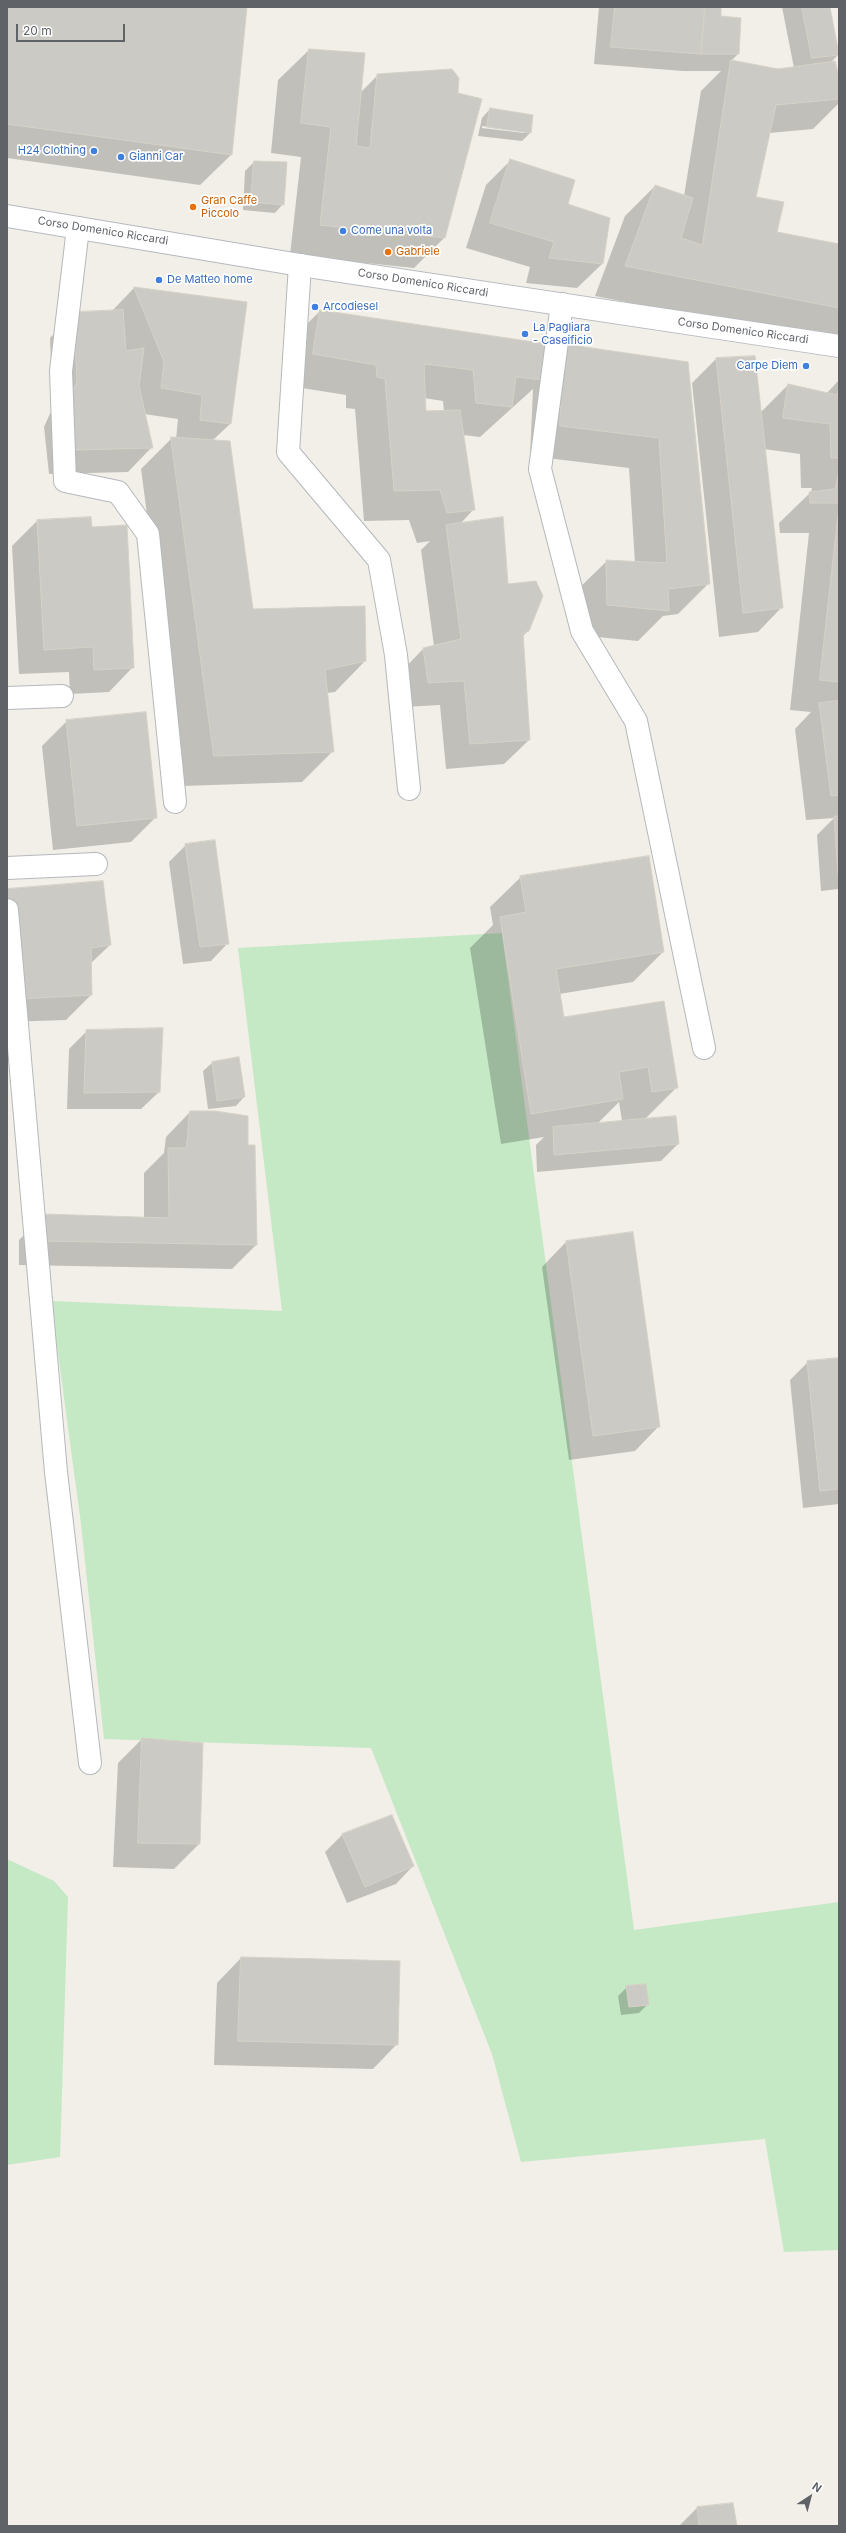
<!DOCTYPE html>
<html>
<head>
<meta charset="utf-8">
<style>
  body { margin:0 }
  #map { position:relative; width:846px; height:2533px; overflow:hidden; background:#f1efe8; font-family:Inter,sans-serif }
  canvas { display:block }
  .frame { position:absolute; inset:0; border:8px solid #5f6368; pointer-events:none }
  .north { position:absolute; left:790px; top:2477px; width:40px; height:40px; -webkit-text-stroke:3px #fff; paint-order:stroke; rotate:36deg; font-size:11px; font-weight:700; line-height:16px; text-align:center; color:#5f6368 }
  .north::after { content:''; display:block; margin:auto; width:14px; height:18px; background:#5f6368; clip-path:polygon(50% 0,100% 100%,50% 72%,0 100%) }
  .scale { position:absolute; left:16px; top:24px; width:109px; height:18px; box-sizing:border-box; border:2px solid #5f6368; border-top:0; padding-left:5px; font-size:12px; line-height:14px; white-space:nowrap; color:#5f6368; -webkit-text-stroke:3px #fff; paint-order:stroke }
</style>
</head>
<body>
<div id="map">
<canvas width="846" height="2533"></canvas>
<div class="frame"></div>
<div class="north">N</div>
<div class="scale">20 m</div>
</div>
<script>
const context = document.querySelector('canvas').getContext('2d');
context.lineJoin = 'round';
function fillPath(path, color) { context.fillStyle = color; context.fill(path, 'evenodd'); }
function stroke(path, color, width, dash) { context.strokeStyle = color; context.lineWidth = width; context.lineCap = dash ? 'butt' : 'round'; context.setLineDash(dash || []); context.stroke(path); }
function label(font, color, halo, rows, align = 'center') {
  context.font = font + ' Inter,sans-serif'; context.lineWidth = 3.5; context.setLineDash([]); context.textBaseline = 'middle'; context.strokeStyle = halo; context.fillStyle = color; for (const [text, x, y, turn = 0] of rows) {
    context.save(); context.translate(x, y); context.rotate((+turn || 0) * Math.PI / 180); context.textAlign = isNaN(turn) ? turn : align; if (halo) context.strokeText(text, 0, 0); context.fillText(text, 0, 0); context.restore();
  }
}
const green = new Path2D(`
  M502 933 634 1930 839 1902V2250L784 2252 765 2139 521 2162 492 2054 371 1748 104 1739 81 1524 51 1301 282 1311 238 948Z
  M7 1859 54 1881 68 1897 60 2157 7 2165Z`);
const shadow = new Path2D(`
  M7 7H246L231 155 200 185 7 158Z
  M599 7H720V17L738 54 731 61 778 70 794 68 782 7H829L839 54 831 62 839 81V103L813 129 769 133 755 198 776 233 839 245V344L595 296 625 216 655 186 684 196 701 91 721 71H683L594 64Z
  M309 50 360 93 378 75 444 238 414 268 290 255 301 157 271 153 278 80Z
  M490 109 530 133 522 141 478 136 482 118ZM482 126 524 131V133L482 128Z
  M511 160 567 205 602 264 577 288 526 283 530 267 466 248 486 185Z
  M254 162 283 204 275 213 243 210 245 171Z
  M134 288 245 303 230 424 212 441 252 610 365 661 335 692 327 693 333 751 302 782 183 786 141 469 171 439H176L178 419 144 414 152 447 128 472 49 474 44 427 53 407 50 338 74 313 111 312Z
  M320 311 546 345 688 362 709 583 678 614 663 616 638 641 577 635 576 591 607 561 635 563 629 468 530 456 533 389 480 437 463 435 474 509 460 524 507 585 529 630 522 637 529 740 504 764 446 769 440 705 404 707 399 674 423 649 434 646 421 550 430 541 417 543 409 520 364 521 355 409 346 408V395L283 385 290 341ZM424 398 443 401 444 412H425Z
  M716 359 760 413 788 385 826 394 839 380V897L838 889 821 891 817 835 834 818 806 820 795 729 811 712 790 710 809 533H780L779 523 811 492 812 488H801L800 454 764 449 782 607 758 632 719 637 692 383Z
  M90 518 91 528 133 667 109 692 70 694 69 672 19 674 12 546 37 521Z
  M67 721 156 817 131 842 53 850 42 746Z
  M186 845 228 943 211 961 183 964 169 862Z
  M521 877 663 952 633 982 559 994 563 1018 663 1002 677 1087 645 1119 678 1144 661 1161 537 1172 536 1145 544 1137 501 1144 470 948 493 925 490 907ZM619 1102 622 1121 597 1124Z
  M8 890 110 945 90 964 91 995 66 1020 7 1022Z
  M87 1031 159 1092 141 1109H67L69 1049Z
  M212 1063 244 1097 236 1106 208 1109 203 1071Z
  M190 1112 247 1146 256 1245 232 1269 19 1265V1240L44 1215 144 1218V1173L164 1153 166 1137Z
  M566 1242 659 1426 635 1451 569 1460 542 1267Z
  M839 1359V1504L803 1508 790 1380 808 1362Z
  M142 1739 202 1744 199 1844 174 1869 113 1867 118 1763Z
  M343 1834 413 1866 396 1884 347 1903 325 1852Z
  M241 1958 397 2044 373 2069 214 2065 217 1983Z
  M627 1987 648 2004 639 2013 621 2015 618 1996Z
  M697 2508 736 2526H679Z`);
const building = new Path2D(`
  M7 7H247L232 155 7 124Z
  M615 7H705L701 54 611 47Z
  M705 7H721V16L741 18 739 54H701Z
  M802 7H830L839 55 812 58Z
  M309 49 365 53 356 146 370 148 377 74 452 69 459 78 458 93 482 99 445 238 320 225 331 127 301 123Z
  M731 60 778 69 835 61 839 77V99L776 105 756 197 784 202 777 232 839 244V308L625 266 655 185 693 198 681 238 702 245Z
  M490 108 533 115 531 133 487 127Z
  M510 159 575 180 568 204 610 218 603 264 549 258 554 242 490 223Z
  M254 161 287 162 284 205 251 202Z
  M134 287 247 302 231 424 200 420 202 395 161 388 164 362Z
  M123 310 126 351 144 348 139 386 153 448 74 450 68 401 77 382 74 312Z
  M320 310 547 344 543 380 516 377 512 407 476 403 473 370 424 364 426 411 460 410 475 510 447 513 440 490 394 491 385 379 377 377 376 365 313 354Z
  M564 344 688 362 710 584 668 589 669 611 607 605 606 560 667 563 659 438 560 426Z
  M755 356 783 608 743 613 716 358Z
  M788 384 837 395 839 388V458H831L830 424 783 418Z
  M171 437 230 441 253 609 365 606 366 661 325 670 334 752 214 756Z
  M839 470V503H810L809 492 835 489Z
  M839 506V682L820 680Z
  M91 517 92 527 127 525 134 668 94 670 93 647 44 650 37 520Z
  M503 517 508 584 536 581 543 596 529 631 523 633 530 740 470 744 464 681 428 683 423 648 461 639 446 525Z
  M839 701V795L831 796 819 703Z
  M146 712 157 818 77 826 66 720Z
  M839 816V874H838L834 817Z
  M215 840 229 944 200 947 185 844Z
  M649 856 664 952 556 969 564 1017 664 1001 678 1088 652 1092 648 1067 619 1072 623 1099 531 1114 500 917 526 912 520 876Z
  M103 881 111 945 91 948 92 995 19 999 7 889Z
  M163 1028 160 1092 84 1093 86 1030Z
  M239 1057 245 1097 217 1101 212 1062Z
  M190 1111H215L248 1116V1145H255L257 1245 43 1241V1214L169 1218 168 1148H186Z
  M676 1116 679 1144 554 1155 553 1127Z
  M633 1232 660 1427 593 1436 566 1241Z
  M839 1358V1489L820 1491 807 1361Z
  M142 1738 203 1743 200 1844 138 1843Z
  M392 1815 414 1866 365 1887 342 1834Z
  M241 1957 400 1961 398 2045 238 2041Z
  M646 1984 649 2005 629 2007 626 1986Z
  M733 2503 737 2526H699L697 2507Z`);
const service = new Path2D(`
  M300 265 288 452 379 560 396 655 409 789
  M7 698 62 696
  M7 868 96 864`);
const minor = new Path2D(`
  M78 228 61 371 65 481 118 492 148 534 175 802
  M562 304 540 469 582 631 636 721 704 1048
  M7 910 56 1472 90 1763`);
const secondary = new Path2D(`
  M7 216 300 265 839 346`);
const markers = [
  [94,151,4,"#3f7fe0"],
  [121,157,4,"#3f7fe0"],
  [193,207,4,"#e8710a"],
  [343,231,4,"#3f7fe0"],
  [388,252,4,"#e8710a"],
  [159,280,4,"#3f7fe0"],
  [315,307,4,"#3f7fe0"],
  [525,334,4,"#3f7fe0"],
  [806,366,4,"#3f7fe0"]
];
const shopNames = [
  ["H24 Clothing",86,151,"right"],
  ["Gianni Car",129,157],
  ["Come una volta",351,231],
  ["De Matteo home",167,280],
  ["Arcodiesel",323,307],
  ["La Pagliara",533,328],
  ["- Caseificio",533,341],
  ["Carpe Diem",798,366,"right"]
];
const foodNames = [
  ["Gran Caffe",201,201],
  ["Piccolo",201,214],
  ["Gabriele",396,252]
];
const streetNames = [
  ["Corso Domenico Riccardi",103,231,9],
  ["Corso Domenico Riccardi",423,283,9],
  ["Corso Domenico Riccardi",743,331,8]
];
fillPath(green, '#c5e8c5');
fillPath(shadow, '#0003');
fillPath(building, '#cccac5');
stroke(building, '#d6d1c6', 1);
stroke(service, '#b5b8bc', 24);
stroke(minor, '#b5b8bc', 24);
stroke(secondary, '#b6babf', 24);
stroke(service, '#fff', 22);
stroke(minor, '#fff', 22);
stroke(secondary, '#fff', 22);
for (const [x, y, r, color] of markers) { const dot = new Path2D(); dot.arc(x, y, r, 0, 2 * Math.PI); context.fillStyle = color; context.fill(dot); stroke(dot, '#fff', 1.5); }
label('11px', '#366cbe', '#fff', shopNames, 'left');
label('11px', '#c56008', '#fff', foodNames, 'left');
label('11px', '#5f6368', '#fff', streetNames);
</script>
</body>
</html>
